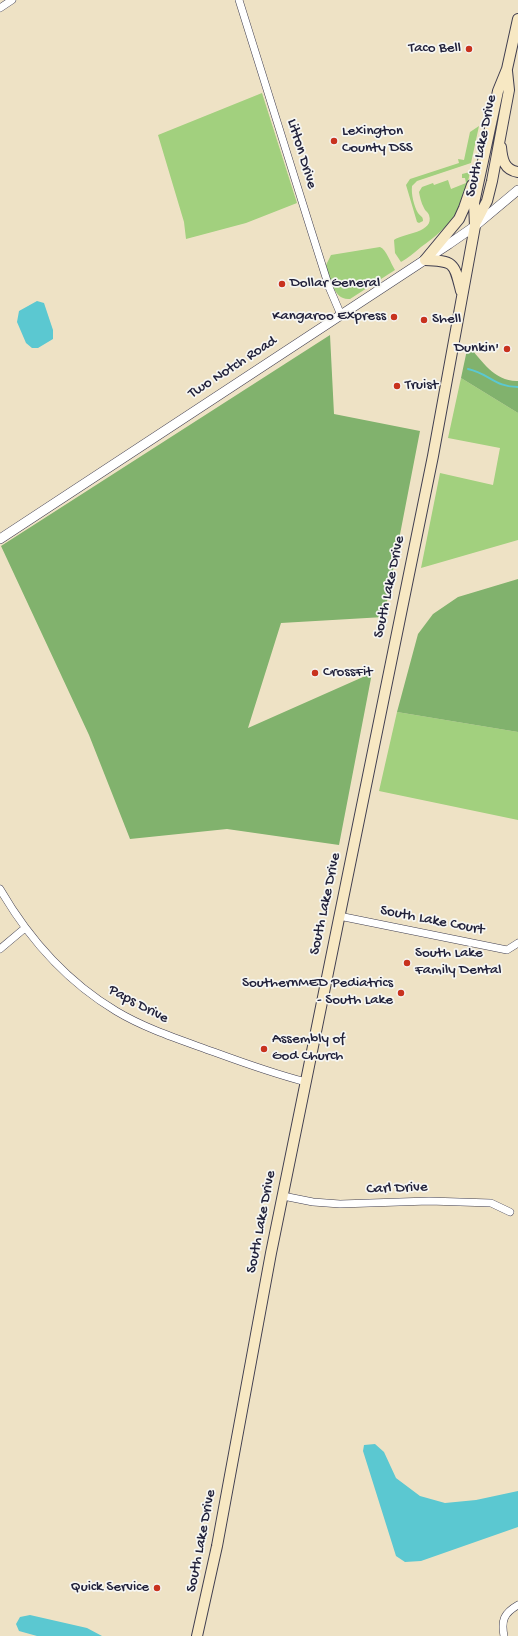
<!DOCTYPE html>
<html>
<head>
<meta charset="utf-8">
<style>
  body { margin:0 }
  canvas { display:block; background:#eee2c5 }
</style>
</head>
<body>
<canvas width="518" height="1636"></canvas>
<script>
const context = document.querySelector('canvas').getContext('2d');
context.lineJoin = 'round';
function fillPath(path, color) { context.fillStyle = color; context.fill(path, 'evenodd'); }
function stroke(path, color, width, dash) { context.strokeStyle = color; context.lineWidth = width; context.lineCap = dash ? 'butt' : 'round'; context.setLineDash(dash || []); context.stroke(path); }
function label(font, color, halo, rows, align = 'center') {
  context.font = font + ' "Gochi Hand",sans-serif'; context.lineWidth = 3.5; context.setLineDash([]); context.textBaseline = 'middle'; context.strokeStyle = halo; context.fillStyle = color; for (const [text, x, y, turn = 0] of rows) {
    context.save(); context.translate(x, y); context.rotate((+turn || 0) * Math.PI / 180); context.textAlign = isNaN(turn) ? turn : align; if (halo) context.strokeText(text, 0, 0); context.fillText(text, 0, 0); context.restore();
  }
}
const green = new Path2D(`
  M262 93 297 203 246 223 186 239 184 222 158 135Z
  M479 126 471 163 417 181 412 186C411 194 414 206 418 213 421 217 423 216 423 221L419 223 417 222 406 185 410 179 459 163 458 159 464 160 470 132Z
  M470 172C463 210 452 225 421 247 415 252 408 258 401 262L395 253 394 240C403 233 435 233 429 215 428 212 425 211 424 208 421 203 420 197 419 192L422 187 433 183 434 185 448 180 451 189 466 183 465 178H462V174Z
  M380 247C386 249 391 264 395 270L350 299C334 301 329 277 326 265L331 255Z
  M461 378 518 413V540L421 568 440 473 493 485 500 448 448 438Z
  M397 712 518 732V820L379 791Z`);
const forest = new Path2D(`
  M330 335 334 414 420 431 384 617 281 623 248 728 372 673 339 845 227 829 130 839 89 735 1 546Z
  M468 345C482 361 495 382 518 381V413L461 378Z
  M518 579V732L397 712 418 634 433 614 458 597Z`);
const water = new Path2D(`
  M37 301 44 303 53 330V339L38 348H32L26 343 17 322 19 311Z
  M375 1444 384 1452 396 1478 420 1496 445 1503 476 1500 518 1491V1527L421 1561 405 1562 396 1556 363 1451 364 1445Z
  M30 1615 87 1628 102 1636H37L19 1631 16 1624 20 1617Z`);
const stream = new Path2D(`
  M468 369C490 374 495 387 518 387`);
const minor = new Path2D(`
  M239 0 310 227 329 287 341 315
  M0 8 12 0
  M0 889C29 939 66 981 116 1011 146 1029 181 1040 214 1052 244 1063 275 1074 306 1082
  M339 916 507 950 518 943
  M0 949 25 928
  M283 1196 313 1202 340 1204 429 1201 491 1203 510 1212
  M504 1636C501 1620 504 1613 518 1605`);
const tertiary = new Path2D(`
  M0 539 449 244 475 226 518 190`);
const secondary = new Path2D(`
  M501 147C502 159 504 170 518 172
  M475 224 487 201 492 181 509 90 507 71
  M425 260 459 219 464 208 472 185
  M425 260C455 261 454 263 461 291
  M197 1636 217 1546 271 1253 433 456 475 226 474 203 498 91 507 69 518 19`);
const markers = [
  [469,49,4,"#c8321e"],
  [334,141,4,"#c8321e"],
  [282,284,4,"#c8321e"],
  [394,317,4,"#c8321e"],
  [424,320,4,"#c8321e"],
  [507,349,4,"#c8321e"],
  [397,386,4,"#c8321e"],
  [315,673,4,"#c8321e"],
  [407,963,4,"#c8321e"],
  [401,993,4,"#c8321e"],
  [264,1049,4,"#c8321e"],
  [157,1588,4,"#c8321e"]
];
const poiNames = [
  ["Taco Bell",461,49,"right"],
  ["Lexington",342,132],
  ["County DSS",342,149],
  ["Dollar General",290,284],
  ["Kangaroo Express",386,317,"right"],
  ["Shell",432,320],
  ["Dunkin'",499,349,"right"],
  ["Truist",405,386],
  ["CrossFit",323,673],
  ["South Lake",415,954],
  ["Family Dental",415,971],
  ["SouthernMED Pediatrics",393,984,"right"],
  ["- South Lake",393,1001,"right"],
  ["Assembly of",272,1040],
  ["God Church",272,1057],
  ["Quick Service",149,1588,"right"]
];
const streetNames = [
  ["South Lake Drive",482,146,-78],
  ["Litton Drive",301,154,73],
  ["Two Notch Road",233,368,-33],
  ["South Lake Drive",390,587,-78],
  ["South Lake Drive",326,904,-78],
  ["South Lake Court",432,921,11],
  ["Paps Drive",138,1005,28],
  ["Carl Drive",397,1189,-2],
  ["South Lake Drive",262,1222,-79],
  ["South Lake Drive",202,1541,-79]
];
fillPath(green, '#a2d07e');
fillPath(forest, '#81b26d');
fillPath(water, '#5bc8d1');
stroke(stream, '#5bc8d1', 2);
stroke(minor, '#413f50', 8);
stroke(tertiary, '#413f50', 10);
stroke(secondary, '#413f50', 12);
stroke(minor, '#fff', 7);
stroke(tertiary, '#fff', 9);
stroke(secondary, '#f7e8c3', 10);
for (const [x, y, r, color] of markers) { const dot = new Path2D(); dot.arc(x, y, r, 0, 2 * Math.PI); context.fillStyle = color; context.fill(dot); stroke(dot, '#f6f6f2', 1.5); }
label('15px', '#22223b', '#f6f6f2', poiNames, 'left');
label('15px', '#22223b', '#f6f6f2', streetNames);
</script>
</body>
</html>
